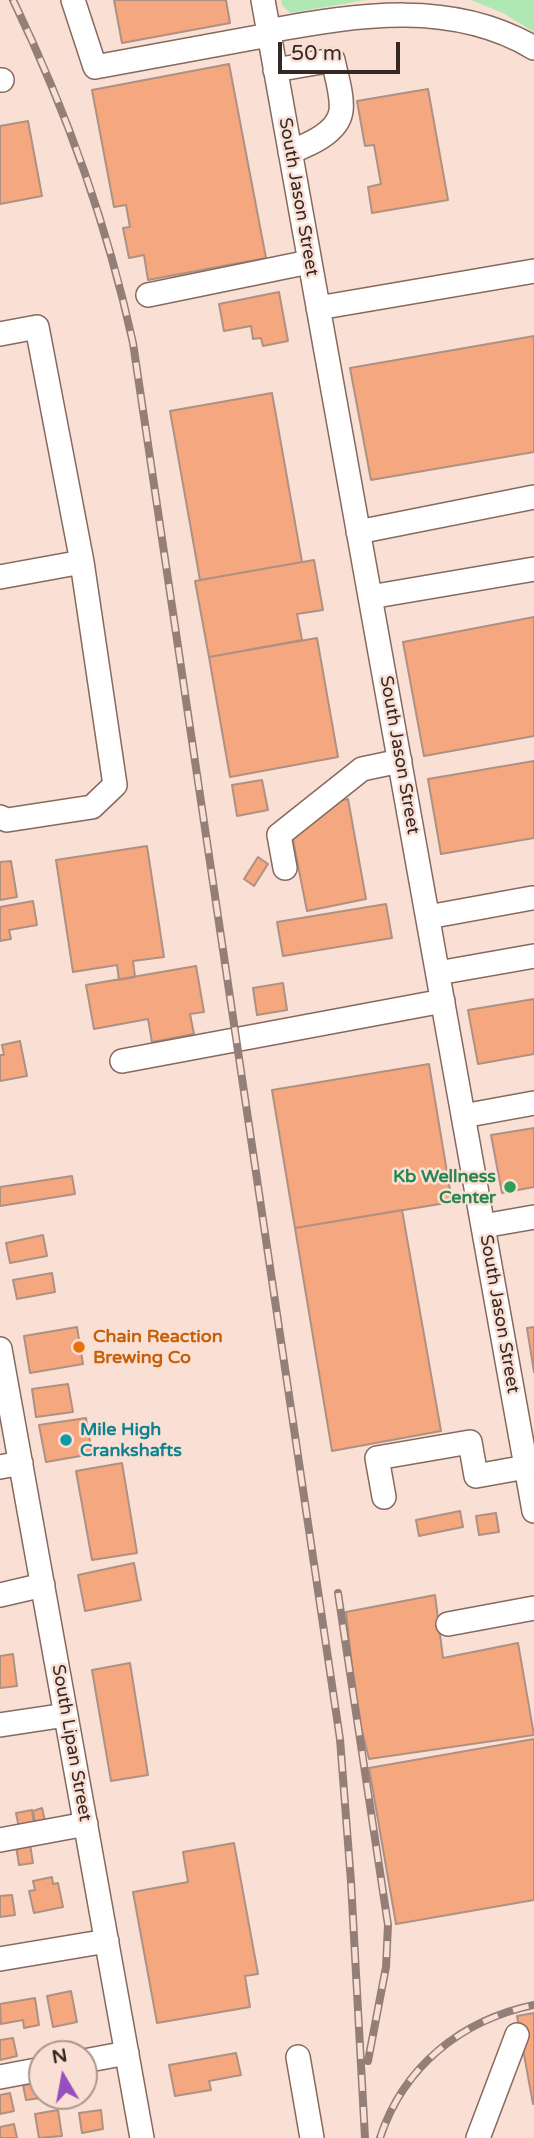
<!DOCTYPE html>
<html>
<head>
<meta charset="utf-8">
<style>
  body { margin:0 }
  #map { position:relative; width:534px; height:2138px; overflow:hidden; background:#fadfd4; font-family:"Varela Round",sans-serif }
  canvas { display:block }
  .north { position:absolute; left:28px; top:2040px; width:70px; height:70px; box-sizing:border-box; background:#fadfd4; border:2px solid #ab968d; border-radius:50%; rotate:350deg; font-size:19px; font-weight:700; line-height:28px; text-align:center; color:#352823 }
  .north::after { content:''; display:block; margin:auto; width:24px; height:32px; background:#974ec0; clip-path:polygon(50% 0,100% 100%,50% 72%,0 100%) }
  .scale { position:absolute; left:278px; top:42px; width:122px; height:32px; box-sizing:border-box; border:4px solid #352823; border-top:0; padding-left:9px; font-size:21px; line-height:24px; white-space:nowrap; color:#352823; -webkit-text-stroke:5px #fadfd4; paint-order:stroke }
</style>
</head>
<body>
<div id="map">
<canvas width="534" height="2138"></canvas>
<div class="north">N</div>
<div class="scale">50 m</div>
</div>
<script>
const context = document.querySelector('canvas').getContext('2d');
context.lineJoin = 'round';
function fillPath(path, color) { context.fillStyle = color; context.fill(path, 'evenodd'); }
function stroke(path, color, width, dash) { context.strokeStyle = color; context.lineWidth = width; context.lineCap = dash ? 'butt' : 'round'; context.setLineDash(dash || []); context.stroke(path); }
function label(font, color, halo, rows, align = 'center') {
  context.font = font + ' "Varela Round",sans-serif'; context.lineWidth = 5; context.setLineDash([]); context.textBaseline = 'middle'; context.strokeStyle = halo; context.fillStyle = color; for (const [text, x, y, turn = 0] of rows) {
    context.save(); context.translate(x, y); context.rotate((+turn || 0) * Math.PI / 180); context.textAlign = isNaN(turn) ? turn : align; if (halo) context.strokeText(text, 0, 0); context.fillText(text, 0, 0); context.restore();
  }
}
const green = new Path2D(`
  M281 0H366L290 13 282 5Z
  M471 0H534V32L503 13Z`);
const building = new Path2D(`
  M114 0H226L230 23 122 43Z
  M229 64 266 258 148 280 144 255 129 258 123 228 130 227 126 205 114 207 92 90Z
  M428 89 448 200 372 213 368 187 381 184 374 145 365 146 357 101Z
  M28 121 42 196 0 204V126Z
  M279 292 288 341 263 346 261 338 253 339 251 326 224 331 219 304Z
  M534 336V452L371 480 350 368Z
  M272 393 302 562 200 580 170 411Z
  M314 560 323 610 297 614 302 640 209 657 195 581Z
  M534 617V736L424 756 403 642Z
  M317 638 338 757 230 777 209 657Z
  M534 761V838L441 854 428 779Z
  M262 780 268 810 237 816 232 785Z
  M348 799 366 899 307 911 292 835 327 803Z
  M147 846 164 957 133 961 135 977 119 980 117 965 73 972 56 860Z
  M258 857 268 864 254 886 244 879Z
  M11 861 17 897 0 900V862Z
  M33 901 37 925 9 930 11 939 0 941V907Z
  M386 904 392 938 283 956 277 922Z
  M196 966 204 1012 190 1014 194 1034 152 1042 148 1019 94 1029 86 985Z
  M283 983 287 1010 257 1015 253 988Z
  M534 999V1054L478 1064 468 1010Z
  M20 1041 27 1076 0 1081V1055H4L2 1045Z
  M429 1064 452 1202 295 1228 272 1090Z
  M534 1128V1187L502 1193 491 1135Z
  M72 1176 75 1194 0 1206V1187Z
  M402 1210 441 1431 332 1451 295 1228Z
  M43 1235 47 1256 10 1263 6 1243Z
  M52 1273 55 1292 17 1299 13 1280Z
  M77 1327 83 1364 30 1373 24 1336Z
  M534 1327V1372L527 1328Z
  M68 1384 73 1412 36 1417 32 1389Z
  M86 1418 92 1454 46 1462 39 1425Z
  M122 1463 137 1553 92 1560 76 1471Z
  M460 1511 463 1527 419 1536 416 1520Z
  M496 1513 499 1532 479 1535 476 1516Z
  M134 1563 141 1600 85 1611 78 1575Z
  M435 1595 443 1658 518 1643 534 1735 369 1759 357 1711 346 1612Z
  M13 1654 17 1686 0 1688V1656Z
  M130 1663 148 1775 111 1781 92 1670Z
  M534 1739V1900L396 1924 369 1768Z
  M42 1808 45 1821 35 1823 33 1811Z
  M32 1810 34 1825 19 1828 16 1813Z
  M234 1843 258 1974 245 1976 250 2007 157 2023 133 1892 188 1882 183 1852Z
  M30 1844 33 1863 19 1865 16 1846Z
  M52 1877 53 1884 58 1883 63 1907 34 1913 29 1891 35 1890 33 1881Z
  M12 1895 15 1915 0 1917V1896Z
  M71 1991 77 2022 53 2027 47 1996Z
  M35 1998 39 2025 24 2028 23 2020 1 2024 0 2004Z
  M534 2013V2104H533L517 2016Z
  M13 2038 17 2056 0 2060V2040Z
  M236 2053 241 2075 209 2081 211 2090 175 2096 169 2065Z
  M38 2083 41 2098 26 2100 23 2085Z
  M10 2093 14 2111 0 2114V2095Z
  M58 2110 62 2136 39 2138 35 2114Z
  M101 2110 103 2129 82 2133 79 2113Z
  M14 2124 17 2138H0V2127Z`);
const minor = new Path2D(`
  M73 0 95 67 269 35
  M263 0 534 1511
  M268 31C360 14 453 0 534 48
  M275 70 333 60C336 75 343 96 341 111 338 133 308 145 290 152
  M0 80H2
  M148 295 309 262
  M318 308 534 271
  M0 334 37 327 82 562 0 577
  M358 532 534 497
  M370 597 534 569
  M0 817 7 820 92 807 115 785 82 562
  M285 868 279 835 362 769 400 761
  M428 917 532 898
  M438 973 534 956
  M122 1061 443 1001
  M463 1116 534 1103
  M483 1226 534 1217
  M0 1349 142 2138
  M0 1467 21 1463
  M384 1497 377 1458 470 1442 476 1476 526 1467
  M0 1595 43 1585
  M448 1624 534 1608
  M0 1725 66 1715
  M0 1840 86 1824
  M0 1959 107 1941
  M298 2057 312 2138
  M84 2061 127 2053
  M0 2077 42 2069
  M478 2138 517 2035`);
const rail = new Path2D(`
  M13 0C66 110 107 224 133 343L340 1739 351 1882 365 2138
  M338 1593 388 1925 386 1967 368 2061
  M380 2138C403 2067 461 2020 534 2005`);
const markers = [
  [510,1187,7,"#2e9e5b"],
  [79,1347,7,"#e8710a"],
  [66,1440,7,"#0f9aa8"]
];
const streetNames = [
  ["South Jason Street",298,197,80],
  ["South Jason Street",399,755,80],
  ["South Jason Street",499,1314,80],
  ["South Lipan Street",71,1743,80]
];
const leisureNames = [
  ["Kb Wellness",496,1177],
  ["Center",496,1198]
];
const foodNames = [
  ["Chain Reaction",93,1337],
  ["Brewing Co",93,1358]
];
const cultureNames = [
  ["Mile High",80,1430],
  ["Crankshafts",80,1451]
];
fillPath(green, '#afe8b2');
fillPath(building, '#f5a77f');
stroke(building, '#af9182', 2);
stroke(minor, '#87695d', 26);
stroke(minor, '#fff', 23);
stroke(rail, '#937f77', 8);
stroke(rail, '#fadfd4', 5, [16]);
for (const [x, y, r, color] of markers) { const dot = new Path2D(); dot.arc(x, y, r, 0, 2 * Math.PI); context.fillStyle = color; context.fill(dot); stroke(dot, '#fadfd4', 2.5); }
label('18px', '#352823', '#fadfd4', streetNames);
label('bold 18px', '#27864d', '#fadfd4', leisureNames, 'right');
label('bold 18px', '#c56008', '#fadfd4', foodNames, 'left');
label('bold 18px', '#0d838f', '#fadfd4', cultureNames, 'left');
</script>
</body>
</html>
